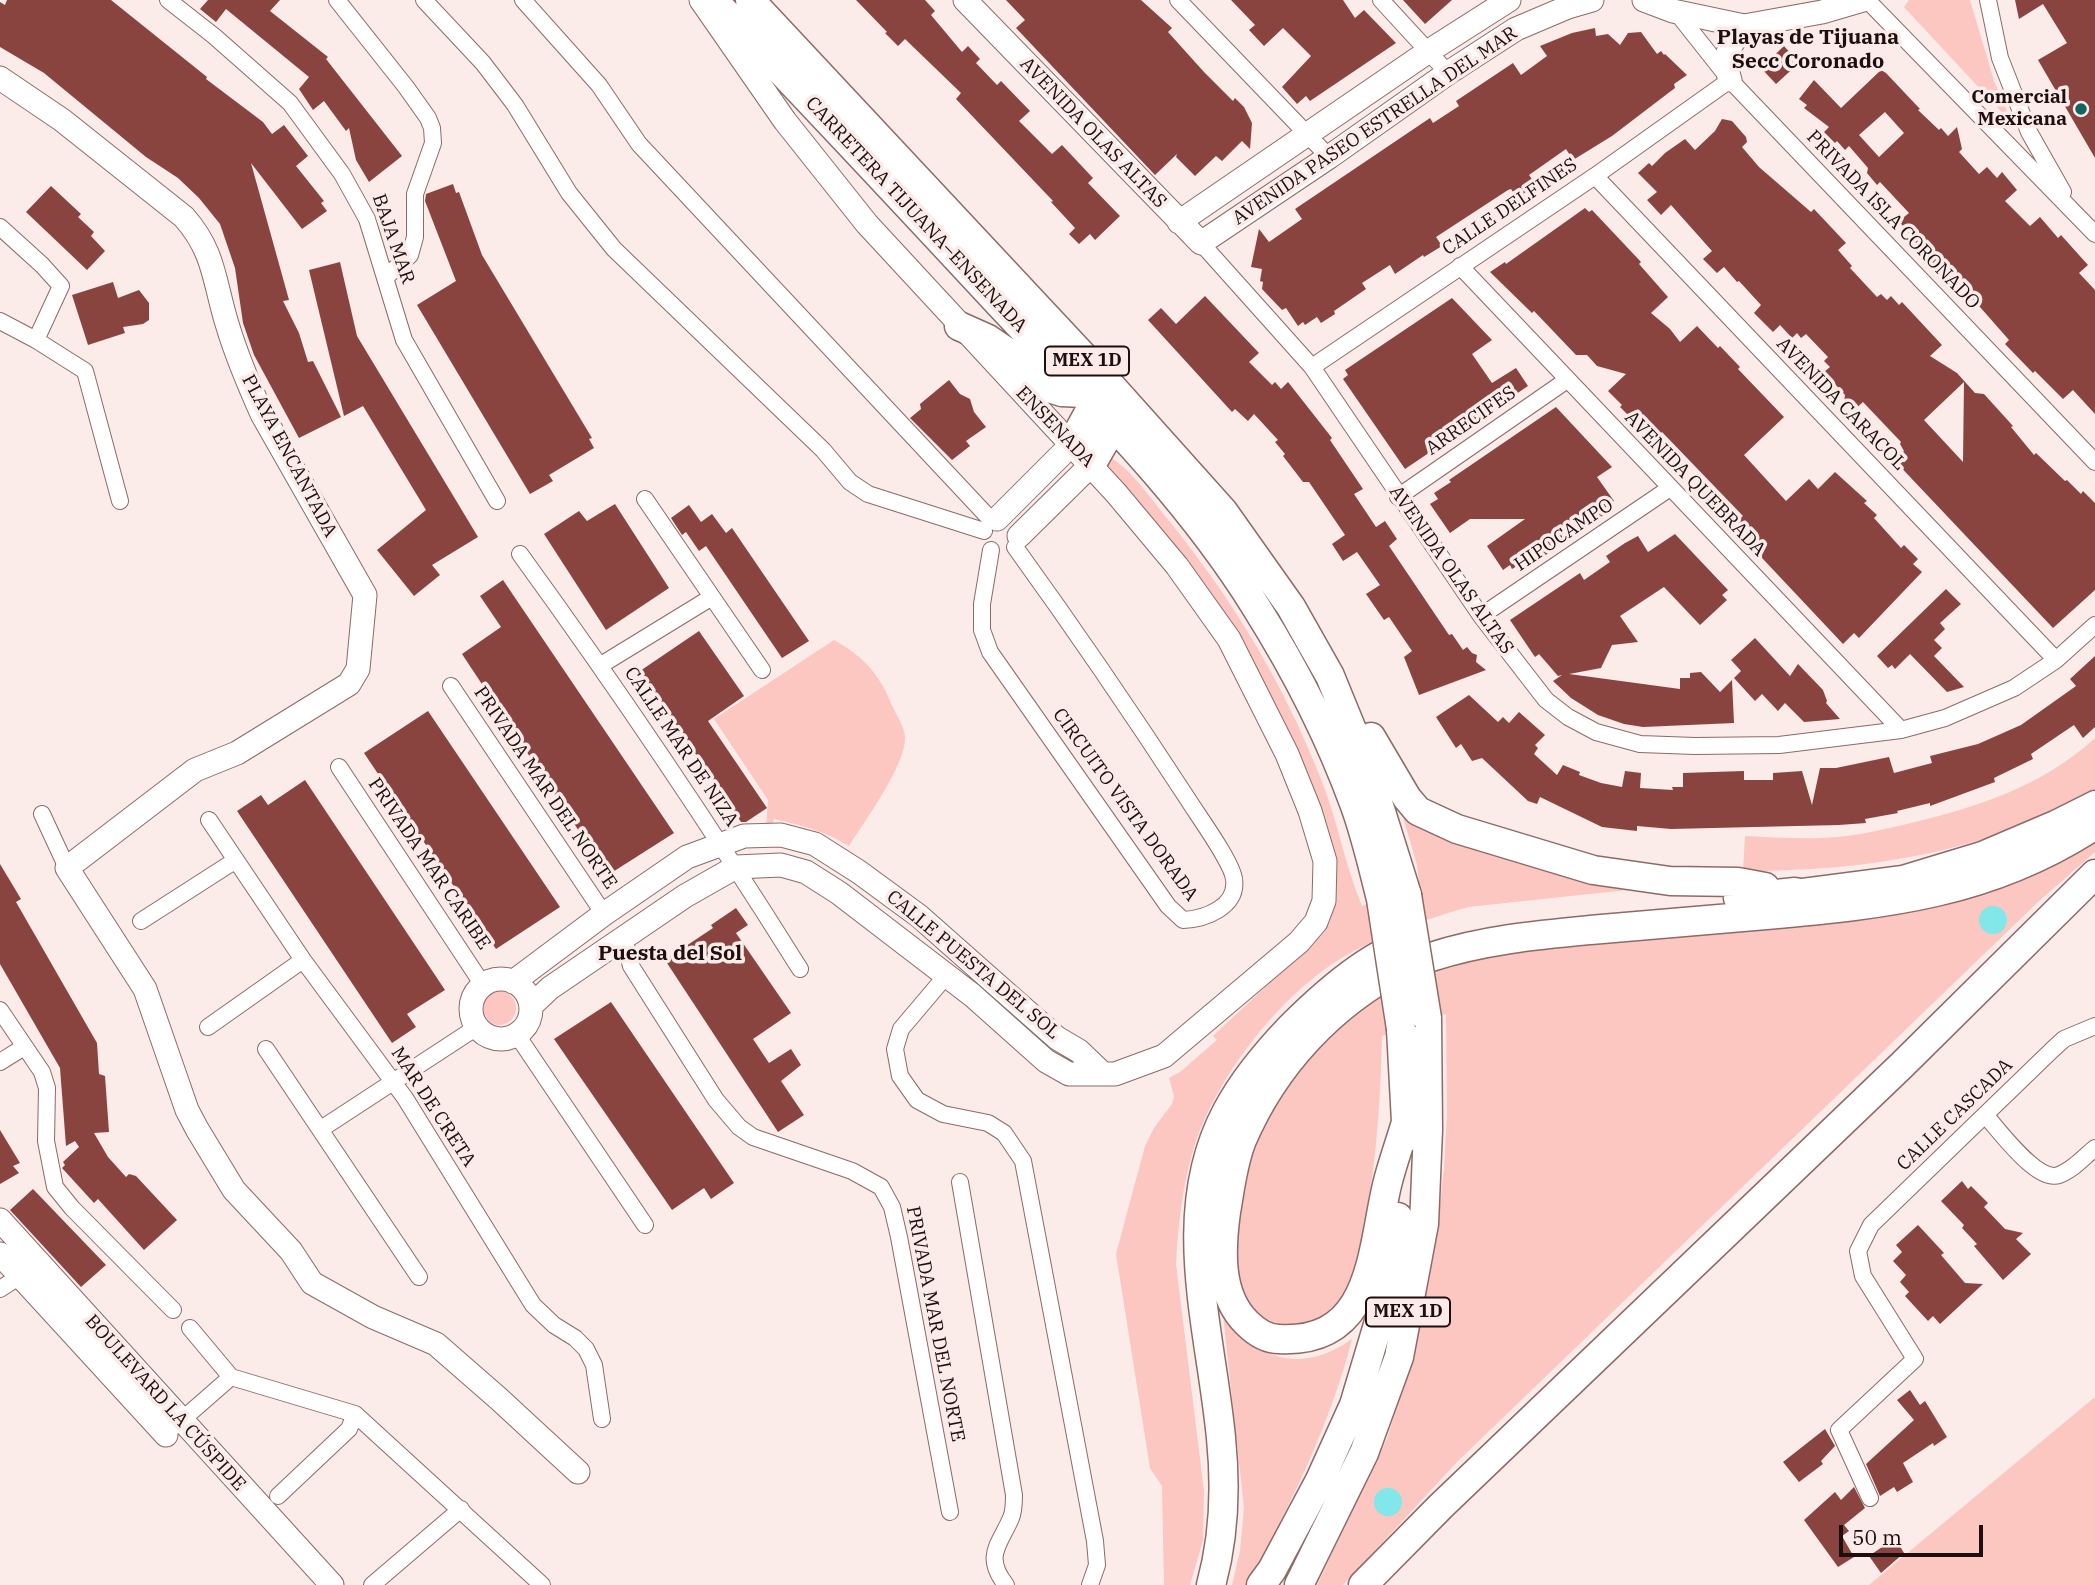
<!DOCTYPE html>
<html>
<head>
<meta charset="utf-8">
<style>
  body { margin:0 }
  #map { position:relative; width:2095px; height:1585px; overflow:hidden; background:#fbebe9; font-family:"IBM Plex Serif",serif }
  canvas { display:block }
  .scale { position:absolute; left:1839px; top:1525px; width:144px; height:32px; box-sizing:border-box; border:4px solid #1c0f0e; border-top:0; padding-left:9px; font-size:21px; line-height:24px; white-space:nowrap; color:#1c0f0e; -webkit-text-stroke:5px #fbebe9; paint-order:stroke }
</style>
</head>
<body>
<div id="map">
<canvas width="2095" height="1585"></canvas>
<div class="scale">50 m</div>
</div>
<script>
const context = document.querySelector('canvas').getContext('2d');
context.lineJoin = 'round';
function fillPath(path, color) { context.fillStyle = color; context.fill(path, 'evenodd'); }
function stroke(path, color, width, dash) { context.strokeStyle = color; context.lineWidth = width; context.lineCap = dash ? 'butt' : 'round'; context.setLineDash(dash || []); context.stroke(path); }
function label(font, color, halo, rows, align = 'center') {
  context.font = font + ' "IBM Plex Serif",serif'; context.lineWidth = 7; context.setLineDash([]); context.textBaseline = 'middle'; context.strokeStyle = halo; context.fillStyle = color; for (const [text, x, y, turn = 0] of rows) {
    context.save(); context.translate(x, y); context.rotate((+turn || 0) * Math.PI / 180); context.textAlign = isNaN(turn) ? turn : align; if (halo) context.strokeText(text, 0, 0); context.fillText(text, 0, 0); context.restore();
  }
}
const green = new Path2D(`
  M1909 0H1970L1994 81 2010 118 2009 120 1904 7Z
  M1108 456C1131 468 1154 503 1170 522 1232 599 1282 681 1319 774 1337 817 1344 863 1362 906L1419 882 1417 865 1400 807 1655 887 1468 907C1429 918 1375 937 1340 959 1276 999 1213 1081 1192 1154 1182 1189 1178 1227 1176 1264L1204 1491 1203 1540 1190 1585H1164L1162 1486 1150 1468 1116 1254 1145 1146 1154 1128 1172 1104 1174 1096 1169 1078 1180 1072 1217 1040 1213 1036 1323 933 1330 922 1336 880 1329 848 1290 742 1100 460Z
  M834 640C860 654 879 673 890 701 894 712 904 725 905 736 907 764 864 822 849 846 825 831 801 825 774 819L771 832 766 828 768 800 714 719Z
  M2095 738V789C2070 806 2041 818 2013 829 1925 861 1836 871 1743 871L1745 836C1779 838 1813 840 1847 836 1869 833 1890 828 1911 823 1978 807 2043 786 2095 738Z
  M2095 837V852L2038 902 1457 1462 1343 1585H1317L1388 1436 1415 1346 1438 1223 1444 1168 1447 1115 1446 1014 1382 1036C1380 1126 1372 1217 1346 1303L1293 1333 1247 1314 1227 1250 1257 1131 1302 1060 1365 1002 1437 965Z
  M482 1008a17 17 0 1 1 34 0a17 17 0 1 1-34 0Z
  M1223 1315C1257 1361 1303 1374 1352 1339 1330 1426 1289 1506 1248 1585H1232L1240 1551 1244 1508Z
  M2095 1397V1585H1869Z`);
const water = new Path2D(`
  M1979 920a14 14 0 1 1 28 0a14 14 0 1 1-28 0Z
  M1374 1502a14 14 0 1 1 28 0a14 14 0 1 1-28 0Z`);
const building = new Path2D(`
  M7 0H111L207 77 206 79 263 122 272 134 284 125 308 156 296 166 324 201 321 203 327 211 302 229 251 163 289 300 283 301 299 333 308 362 313 361 341 417 299 438 254 355 243 323 235 268 220 224 199 198 178 178 146 157 44 73 0 47V2L5 5Z
  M208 0H280L270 11 328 57 326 59 402 156 369 182 356 160 349 128 346 131 324 101 313 110 299 89 309 77 226 9 216 22 200 9Z
  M856 0H925L935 11 931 15 962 52 968 46 980 59 976 63 997 85 1001 81 1030 111 1019 121 1052 154 1062 145 1093 178 1088 183 1120 216 1095 240 1090 234 1079 244 1069 234 1075 228 1051 202 1053 201 956 99 961 93 905 39 898 46 885 33 887 32Z
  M1006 0H1141L1172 28 1168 32 1204 72 1233 101 1235 98 1244 107 1252 123 1250 149 1242 141 1222 161 1216 156 1195 176 1176 157 1177 154 1155 175 1016 28 1025 20Z
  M1231 0H1343L1355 18 1364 10 1396 43 1310 101 1306 96 1297 104 1282 87 1311 56 1283 28 1264 46 1249 30 1255 25Z
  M1403 0H1452L1425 24Z
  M2015 0H2095V158L2038 60 2067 43 2043 4 2019 19Z
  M1595 28 1596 36 1608 34 1620 45 1628 33 1641 32 1657 54 1661 51 1664 55 1665 54 1687 75 1674 84 1675 88 1671 91 1612 136 1573 160 1566 149 1529 175 1536 185 1517 198 1511 189 1508 190 1436 237 1442 246 1424 257 1423 255 1395 274 1390 265 1362 283 1366 289 1334 311 1335 314 1321 323 1317 317 1305 325 1303 322 1298 326 1286 308 1282 310 1262 289 1263 282 1260 281 1262 269 1251 267 1259 229 1269 242 1302 219 1295 209 1430 118 1433 123 1459 106 1456 101 1513 63 1521 75 1547 56 1540 46 1572 33Z
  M1784 46 1799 63 1776 84 1761 68Z
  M1881 70 1886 73 1920 109 1918 110 1939 130 1941 128 1948 136 1957 127 1962 149 1959 152 1979 174 1987 167 1997 178 2002 172 2017 190 2005 201 2030 226 2040 217 2058 238 2061 235 2088 265 2079 273 2095 290V414L2073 390 2063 399 2035 371 2033 373 2005 344 2009 340 1965 290 1962 293 1926 256 1899 221 1909 213 1880 182 1877 185 1867 173 1868 168 1849 146 1845 150 1837 141 1835 143 1824 132 1829 127 1804 108 1807 105 1799 99 1814 80 1841 108ZM1885 112 1904 133 1879 157 1859 135Z
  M1722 119 1732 121 1746 137 1747 142 1742 147 1759 167 1811 212 1814 209 1846 243 1838 250 1852 266 1850 268 1877 297 1881 294 1887 300 1891 296 1899 305 1902 302 1942 345 1930 356 1957 373 1975 393 1984 394 2013 426 2011 427 2034 455 2036 453 2065 481 2067 480 2081 494 2083 491 2095 503V590L2053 628 1894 460 1904 451 1900 444 1901 442 1863 402 1852 412 1844 402 1845 395 1824 372 1830 367 1824 361 1828 357 1806 334 1801 338 1797 333 1792 338 1780 325 1773 332 1754 313 1761 305 1739 281 1737 282 1724 267 1717 273 1703 259 1712 251 1671 205 1661 215 1647 200 1657 192 1638 173 1649 163 1652 166 1665 153 1685 139 1695 150 1715 131ZM1964 382 1963 462 1924 420Z
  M453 184 456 193 459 192 482 255 592 438 589 439 594 448 549 475 553 481 530 494 417 305 456 281 425 201 426 194Z
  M51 186 81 214 78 217 94 232 91 236 105 251 87 270 26 212Z
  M1585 208 1589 212 1592 210 1641 262 1639 264 1668 297 1651 313 1670 329 1680 342 1697 326 1718 348 1720 346 1740 367 1738 369 1784 417 1744 455 1786 501 1809 479 1818 489 1835 472 1867 501 1864 503 1877 515 1874 518 1901 548 1904 545 1918 559 1913 564 1922 572 1859 638 1854 633 1843 644 1731 525 1743 516 1662 432 1653 440 1620 407 1622 405 1608 391 1626 374 1597 366 1587 355H1576L1534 311 1532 313 1490 272 1505 262 1506 264Z
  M340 262 357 336 478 537 432 565 440 575 414 596 377 550 426 510 363 406 344 416 309 270Z
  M113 282 118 298 139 290 149 303V320L143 324 123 327 125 333 88 345 72 295Z
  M1205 296 1259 353 1249 362 1272 385 1275 382 1281 389 1288 382 1332 438 1330 440 1363 489 1354 494 1376 527 1385 521 1397 539 1389 546 1449 635 1452 634 1463 650 1467 647 1472 653 1477 655 1476 662 1486 670 1419 695 1404 657 1412 651 1389 617 1384 620 1366 594 1380 585 1357 552 1343 561 1332 544 1345 535 1309 482H1303L1283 456 1285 454 1275 442 1278 440 1254 414 1248 421 1235 409 1232 412 1148 320 1161 308 1176 324Z
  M1452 298 1492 340 1472 354 1492 383 1516 368 1528 386 1405 469 1343 379 1348 375 1345 370Z
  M949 380 960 394 970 399 974 412 986 427 966 441 970 446 952 460 910 418 921 409 920 404Z
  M1556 407 1612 467 1597 477 1614 501 1602 510 1605 514 1521 572 1517 566 1512 569 1510 565 1503 570 1487 546 1525 519H1470L1450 533 1430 504 1438 499 1434 493 1451 482 1449 480Z
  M615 504 669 588 606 630 544 534 579 511 587 521Z
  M689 505 701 522 712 514 726 533 732 528 809 641 782 658 706 546 699 551 686 532 682 535 671 518Z
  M1675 534 1728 590 1722 595 1727 600 1700 625 1664 587 1620 616 1638 642 1612 645 1601 668 1569 674 1680 689V678H1690V673L1701 672 1720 692 1732 680 1734 723 1643 727 1624 724 1598 715 1571 698 1553 681 1562 675 1558 676 1539 654 1535 657 1510 620 1580 573 1584 580 1610 562 1606 556 1625 543 1638 536 1648 552Z
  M503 580 674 833 608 875 462 654 501 627 480 596Z
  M1946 589 1961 604 1940 623 1945 629 1934 640 1942 648 1934 656 1964 687 1947 692 1910 654 1895 669 1892 665 1888 668 1877 656Z
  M699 631 744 696 708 721 767 808 746 822H741L640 671Z
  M1755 638 1790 676 1798 664 1823 690 1827 701 1826 703 1840 719 1804 722 1785 703 1778 711 1762 694 1755 701 1734 678 1741 671 1731 660Z
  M2095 656V727L2083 738 2074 725 2031 754 2033 759 1994 778 1995 782 1930 806V803L1897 811 1898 813 1865 819 1866 823 1839 825 1671 829 1637 826V831L1602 827 1540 797 1537 804 1528 801 1482 758 1472 761 1461 744 1456 748 1436 717 1469 695 1498 722 1503 717 1509 723 1519 712 1545 735 1535 745 1538 748 1534 754 1557 775 1563 765 1580 772 1579 775 1601 783 1622 787 1625 771 1641 773 1640 788 1673 790 1672 787H1683V773L1744 771V780H1773V773L1802 771 1812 805 1820 768H1836L1889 757 1894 773 1932 763 1930 756 1978 744 2021 725 2076 686 2070 679Z
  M428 711 560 907 496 949 364 753Z
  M305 780 445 990 407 1014 416 1027 392 1043 237 811 261 795 268 805Z
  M0 864 21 899 16 902 97 1043 99 1074 105 1076 109 1132 94 1133 108 1157 126 1177 129 1174 136 1176 177 1220 144 1250 98 1199 94 1203 62 1168 65 1165 63 1162 79 1147 75 1141 66 1146 60 1068 0 964Z
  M736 908 748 925 736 933 791 1013 753 1039 769 1063 791 1049 801 1065 781 1081 804 1115 778 1132 665 960 713 928 711 925Z
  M611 1002 734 1183 711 1199 704 1188 672 1210 554 1039Z
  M0 1130 20 1163 13 1166 19 1173 0 1184Z
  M1962 1181 1968 1189 1971 1186 1988 1203 1984 1207 2005 1229 2023 1233 2016 1239 2031 1254 2003 1280 1974 1246 1977 1244 1962 1228 1964 1225 1941 1201Z
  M33 1189 106 1265 81 1287 10 1210Z
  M1918 1225 1944 1253 1941 1255 1965 1283 1983 1284 1940 1324 1933 1316 1928 1321 1905 1296 1909 1292 1900 1282 1906 1275 1893 1261 1902 1252 1896 1245Z
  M1910 1390 1920 1405 1925 1401 1947 1437 1934 1446 1933 1443 1903 1463 1913 1482 1897 1492 1894 1487 1880 1496 1866 1464 1914 1420 1897 1400Z
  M1825 1429 1835 1446 1821 1461 1823 1464 1799 1482 1783 1462Z
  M1854 1487 1865 1508 1844 1525 1849 1531 1842 1536 1854 1557 1838 1567 1804 1520 1835 1492 1841 1500Z
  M1895 1538 1904 1553 1881 1573 1869 1556Z`);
const street = new Path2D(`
  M168 0 214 36 290 103 342 174 367 219 404 340 497 501
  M337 0 406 87 428 118 432 128 433 143 415 194V237L410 255 386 277
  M424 0 483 63 515 105 569 193 614 249 823 450 850 482 868 494 984 531
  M523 0 599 85 639 144 992 521
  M1178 0 1329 157
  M1381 0 1448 73
  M1867 0 2095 234
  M1988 0 2000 58 2029 132 2063 192
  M1673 8 1730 80 2095 462
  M1595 176 2056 660
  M0 227 42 265 61 286 36 340
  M1201 243 1312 367 1481 616 1546 700 1568 717 1596 732 1640 744 1695 746 1779 745 1901 730 1945 718 2014 688 2056 660 2095 625
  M1460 266 1901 730
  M0 321 36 340 85 371 120 501
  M1312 367 1595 176 1730 80
  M1398 497 1567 380
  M645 499 762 670
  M991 550 982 604V630L990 652 1168 906 1183 920C1205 919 1238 907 1234 879 1232 862 1199 817 1189 801 1133 715 1075 630 1015 547
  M520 554C618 689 711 827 800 969
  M1481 616 1670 488
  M601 665 712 597
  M451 686 604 914
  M339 767 483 985
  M42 814 67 868
  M209 820 303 960 405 1098 533 1305 554 1325 575 1338 586 1349 594 1365 602 1419
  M141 921 236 860
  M624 938 631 966 716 1100 739 1127 753 1137 852 1171 881 1187 892 1207 899 1237 950 1512
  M945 977 901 1029 895 1049 900 1076 917 1100 943 1114 988 1123 1004 1133 1023 1161 1095 1541 1097 1565 1090 1585
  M0 1010 42 1072 47 1088 46 1141 55 1187 72 1208 173 1310
  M208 1027 303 960
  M517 1035 645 1225
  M266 1049 419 1277
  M0 1062 24 1047
  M1985 1115C2000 1131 2037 1183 2059 1175 2073 1170 2084 1157 2095 1148
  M321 1129 477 1027
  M960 1182 1014 1495C1014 1502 1014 1511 1011 1518 1000 1544 983 1556 1006 1585
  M0 1289 20 1276
  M190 1328 231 1377 355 1414 542 1585
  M175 1426 231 1377
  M278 1496 349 1429 355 1414
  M1870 1498 1839 1430 1915 1359 1863 1276 1858 1251 1871 1225 2052 1050 2064 1039 2095 1026
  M372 1585 461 1509`);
const secondary = new Path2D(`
  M965 0 1201 243 1329 157 1448 73 1516 29 1568 7 1592 0
  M1644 0 1673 11 1744 26 1822 12 1863 0
  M0 78 62 120 184 217C216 253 214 284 228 327 237 357 249 385 262 414L365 595 358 669 349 684 237 753 195 770 67 868 145 989 187 1110 197 1129 234 1190 291 1251 312 1283 373 1317 436 1344 499 1399 578 1472
  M1730 80C1722 54 1729 47 1744 26
  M1179 222 1429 51 1509 0
  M997 519 1071 445
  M1019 536 1091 465
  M471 1009a30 30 0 1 1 60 0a30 30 0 1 1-60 0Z
  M513 982 604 914 687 857 744 836 781 835 815 844 859 872 919 916 1057 1038 1079 1051 1102 1073
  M532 1005 550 988 685 896 736 867 781 865 806 872 839 893 972 995 1046 1061 1069 1074H1115L1164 1056 1299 942 1316 922 1324 901 1325 861 1310 811 1287 754 1229 639 1177 566 1116 493 867 224 785 121 701 0
  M0 1220 332 1585
  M0 1254 166 1435`);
const primary = new Path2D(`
  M1795 892 1903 878 1982 854 2055 823 2095 803`);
const highway = new Path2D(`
  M713 0C807 97 899 196 991 295 1083 394 1184 491 1256 607 1295 669 1330 737 1355 806 1366 836 1373 868 1381 899
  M750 0 1112 387 1223 511 1291 607 1330 676 1366 764 1407 895
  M959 326 988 339 1013 356 1049 388 1062 392 1083 393
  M1071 445 1093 405
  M1091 465 1113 427
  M1371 737 1407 798 1418 811 1457 829 1593 870 1670 881 1738 882 1765 887
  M1738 898 1795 892
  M1401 1029 1406 1122 1405 1138
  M1406 1122C1400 1143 1392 1164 1387 1185 1371 1253 1373 1344 1279 1339 1266 1339 1256 1332 1247 1323 1218 1295 1221 1249 1226 1212 1230 1189 1233 1162 1242 1140 1274 1065 1331 1004 1404 966 1412 962 1422 960 1431 957 1483 940 1537 935 1590 930 1649 925 1707 920 1766 915 1887 904 1990 894 2095 825
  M1211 1585C1224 1538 1226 1487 1221 1438 1211 1331 1172 1213 1227 1111 1244 1079 1266 1053 1291 1027 1321 997 1370 953 1411 942
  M1261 1585 1272 1570 1320 1480 1354 1405 1386 1298 1398 1217
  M1299 1585 1364 1453 1399 1357 1424 1224 1428 1130 1427 1018
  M1363 1585 1441 1506 1902 1065 2095 874`);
const highwayBridge = new Path2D(`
  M1407 895 1427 1018
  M1381 899 1401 1029`);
const markers = [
  [2081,109,7,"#126363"]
];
const shields = [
  [1087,361,84],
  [1408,1312,84]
];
const shieldNames = [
  ["MEX 1D",1087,361],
  ["MEX 1D",1408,1312]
];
const poiNames = [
  ["Comercial",2067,98],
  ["Mexicana",2067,120]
];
const streetNames = [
  ["AVENIDA PASEO ESTRELLA DEL MAR",1375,126,-34],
  ["AVENIDA OLAS ALTAS",1093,133,46],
  ["CALLE DELFINES",1510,207,-34],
  ["CARRETERA TIJUANA–ENSENADA",916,215,47],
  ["PRIVADA ISLA CORONADO",1893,220,46],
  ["BAJA MAR",393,239,71],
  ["AVENIDA CARACOL",1841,404,46],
  ["ARRECIFES",1471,421,-35],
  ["ENSENADA",1055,427,46],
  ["PLAYA ENCANTADA",289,456,62],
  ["AVENIDA QUEBRADA",1695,484,46],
  ["HIPOCAMPO",1564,535,-34],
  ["AVENIDA OLAS ALTAS",1451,570,55],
  ["CALLE MAR DE NIZA",681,747,56],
  ["PRIVADA MAR DEL NORTE",545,788,56],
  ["CIRCUITO VISTA DORADA",1125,805,54],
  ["PRIVADA MAR CARIBE",429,864,56],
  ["CALLE PUESTA DEL SOL",973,965,40],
  ["MAR DE CRETA",433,1107,57],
  ["CALLE CASCADA",1955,1115,-44],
  ["PRIVADA MAR DEL NORTE",935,1324,79],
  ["BOULEVARD LA CÚSPIDE",165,1403,48]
];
const neighbourhoodNames = [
  ["Playas de Tijuana",1808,38],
  ["Secc Coronado",1808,62],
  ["Puesta del Sol",670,954]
];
fillPath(green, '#fcc6c1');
fillPath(water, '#81e7e8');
fillPath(building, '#894440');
stroke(street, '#8d6a67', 18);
stroke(secondary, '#8d6a67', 25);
stroke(primary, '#8d6a67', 27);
stroke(highway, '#8d6a67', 31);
stroke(street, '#fff', 16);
stroke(secondary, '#fff', 23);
stroke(primary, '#fff', 24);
stroke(highway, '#fff', 28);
stroke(highwayBridge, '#8d6a67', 31, []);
stroke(highwayBridge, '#fff', 28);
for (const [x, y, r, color] of markers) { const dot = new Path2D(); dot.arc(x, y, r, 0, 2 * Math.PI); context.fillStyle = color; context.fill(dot); stroke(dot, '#fbebe9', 2.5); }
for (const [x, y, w] of shields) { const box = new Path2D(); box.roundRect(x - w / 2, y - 14.5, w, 29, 5); context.fillStyle = '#fbebe9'; context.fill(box); stroke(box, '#1c0f0e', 2); }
label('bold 18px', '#1c0f0e', null, shieldNames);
label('bold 19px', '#1c0f0e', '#fbebe9', poiNames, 'right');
label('19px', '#1c0f0e', '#fbebe9', streetNames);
label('bold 21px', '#1c0f0e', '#fbebe9', neighbourhoodNames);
</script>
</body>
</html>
